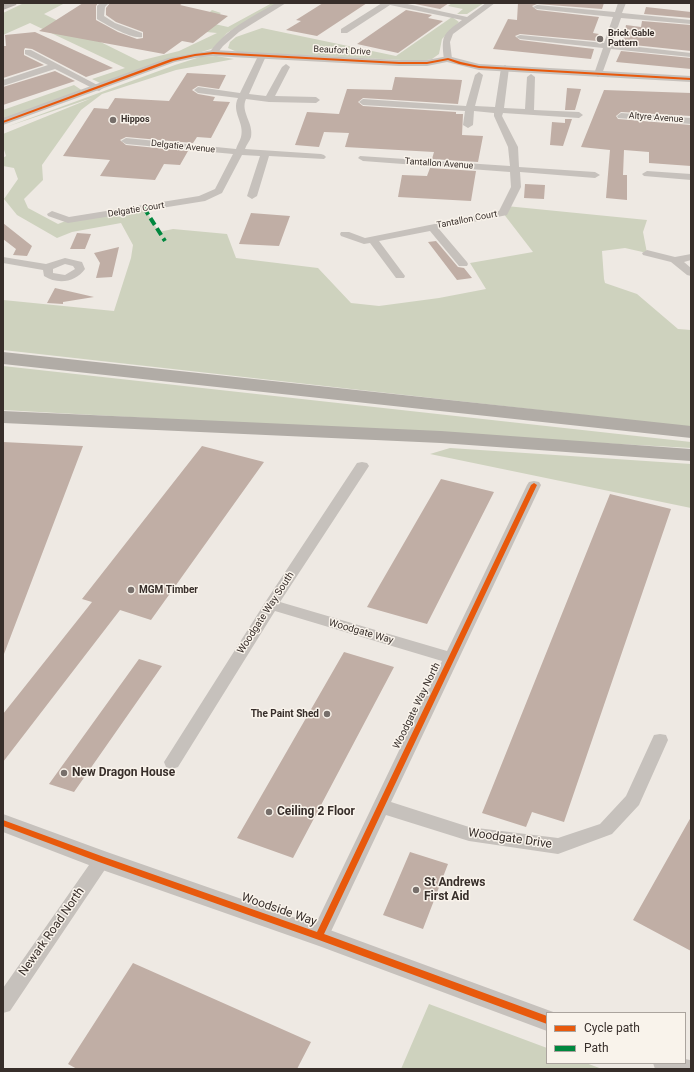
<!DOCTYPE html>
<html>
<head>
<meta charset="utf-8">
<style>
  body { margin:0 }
  #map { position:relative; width:694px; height:1072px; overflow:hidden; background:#eee9e3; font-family:Roboto,sans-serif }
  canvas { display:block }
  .frame { position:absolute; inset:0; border:4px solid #372e2a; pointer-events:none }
  .legend { position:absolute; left:546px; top:1012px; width:140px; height:52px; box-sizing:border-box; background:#f9f3eb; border:1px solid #aba49e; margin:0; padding:5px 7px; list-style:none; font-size:12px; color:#372e2a }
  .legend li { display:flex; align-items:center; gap:8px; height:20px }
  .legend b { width:20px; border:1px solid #aba49e }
</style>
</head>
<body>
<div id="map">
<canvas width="694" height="1072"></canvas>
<div class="frame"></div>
<ul class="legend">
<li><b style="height:5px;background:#e8590c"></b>Cycle path</li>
<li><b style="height:5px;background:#00873e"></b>Path</li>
</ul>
</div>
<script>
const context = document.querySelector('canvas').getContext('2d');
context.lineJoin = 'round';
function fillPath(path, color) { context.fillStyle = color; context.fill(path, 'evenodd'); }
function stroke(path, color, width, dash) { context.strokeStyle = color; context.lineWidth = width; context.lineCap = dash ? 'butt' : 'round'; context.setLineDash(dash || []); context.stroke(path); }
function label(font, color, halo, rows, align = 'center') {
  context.font = font + ' Roboto,sans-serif'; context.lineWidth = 3; context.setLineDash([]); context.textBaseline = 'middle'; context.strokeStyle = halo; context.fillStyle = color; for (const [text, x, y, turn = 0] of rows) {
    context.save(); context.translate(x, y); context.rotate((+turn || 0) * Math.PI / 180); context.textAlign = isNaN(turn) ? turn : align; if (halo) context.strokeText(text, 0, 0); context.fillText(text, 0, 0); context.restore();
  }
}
const green = new Path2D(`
  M24 3H65L44 14 139 61 179 51 217 33 186 30 199 22 212 10 221 13 210 23 228 27 272 3H277L227 33 214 48 102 84 92 79 125 68 30 23 3 35V13Z
  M452 3H484L467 14H457L463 9 448 6Z
  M452 17 459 22 442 39 439 54 432 59 422 61 237 52 228 48 230 42 236 37 262 28 396 56Z
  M216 56 234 59 176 70 102 94 81 110 42 165 43 180 24 199 28 208 58 224 68 220 144 208 159 232 173 229 227 234 236 258 318 268 351 303 379 306 439 298 486 289 470 263 533 252 503 213 506 206 647 220 643 232 647 253 625 248 602 251 604 279 605 283 637 294 678 329 691 330V427L3 350V300L114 311 131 258 133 245 121 223 72 232 57 238 17 215 4 199 18 179 14 168 3 166V158L6 156 3 146V134L92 98 6 127 175 65 200 57Z
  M74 85 83 91 3 120V110Z
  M3 366 691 442V448L3 410Z
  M450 448 691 464V508L430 454Z
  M429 1004 547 1048V1063H586L602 1069H401Z`);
const building = new Path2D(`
  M83 3H98L96 6V20L118 32 137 39 143 38V32L116 22 106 15V8L110 3H183L180 5 228 16 193 43 182 41 164 54 39 31Z
  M323 3H367L317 36 286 30 301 21 296 20Z
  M416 3H449L440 9 415 4Z
  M518 3H604L602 9 537 4 532 6 537 10 599 17 593 33 599 34 597 41 520 34 515 36 520 40 594 49 591 59 493 49 508 19 517 20Z
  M646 7 691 12V18L644 14Z
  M406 10 432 15 428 18 443 21 398 53 357 44Z
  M642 21 691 25V51L624 44 625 42 623 41 626 25 641 27Z
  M35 32 113 68 86 77 32 49 25 48 24 50V55L44 65 3 78V46H6L5 35Z
  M621 51 691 58V69L616 62Z
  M55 71 75 81 3 105V87Z
  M187 73 226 75 219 89 198 86 192 90 198 94 215 97 213 101 230 102 211 138 197 137 193 143 126 137 120 140 126 145 188 151 180 165 164 164 155 180 100 176 110 160 63 156 94 108 108 109 115 98 169 101Z
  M395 77 462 80 458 104 363 98 358 102 363 106 456 112V114H463L462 135 483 136 478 162 432 159 434 152 345 147 349 133 324 132 319 147 295 145 307 112 339 114 347 89 392 90Z
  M567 88 581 89 575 110H565Z
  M604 90 691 93V116L621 112 616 116 618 119 691 125V166L649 163V152L624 150 623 175H627V200L606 198 610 150 581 147Z
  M565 119H572L563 146 550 145 552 122 565 123Z
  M430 168 476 171 471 201 398 197 402 175 427 176Z
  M525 184 545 185 544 199 524 198Z
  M251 213 290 216 279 246 239 244Z
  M3 223 32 246 27 256 13 255 16 249 3 239Z
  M77 233 91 234 85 249H70Z
  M436 241 458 267 464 268 472 278 457 280 428 242Z
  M119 247 112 277 96 278 100 263 94 253Z
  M55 288 94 297 63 302V304L47 303Z
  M3 442 83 446 4 654H3Z
  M202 446 264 462 151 620 120 610 3 762V714L92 602 82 599Z
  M441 479 494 492 427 624 367 607Z
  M610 494 671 509 564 822 532 812 526 827 482 813Z
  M344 652 394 667 293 858 237 838Z
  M139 659 162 666 74 792 49 784Z
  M691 817V951L633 920Z
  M410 852 448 864 423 929 383 915Z
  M133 963 311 1042 297 1069H77L68 1064Z`);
const minor = new Path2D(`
  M100 3H109L105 7 104 16 115 23 142 33V37C131 39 107 25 97 19V6Z
  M276 3H286L239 32 223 46 216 55H210L209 53C226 29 252 17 276 3Z
  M382 3H403L467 17 486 3H495L453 34 450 42 452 59 448 61 444 59C441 35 443 34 462 20L390 5 347 33H341V29Z
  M618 3H626L622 13 691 20V24L621 18 612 44 691 53V57L611 49 602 74 598 77 594 74 603 48 520 39 516 37 520 35 604 43 613 17 537 9 533 7 537 5 615 12Z
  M25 50H31L103 88 99 91 96 90 55 69 3 86V80L48 65 25 54Z
  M259 54H262L266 56 249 94 266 96 282 67 286 64 290 67 275 96 316 97 320 100 316 103 269 102 246 99C240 112 254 123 251 137 250 141 246 145 245 149L321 154 324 155 326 157 324 159 269 156 257 196 252 199 247 196 260 156 242 155 222 193 205 201 68 223 48 216 47 214 52 211 69 217 199 196 215 189 233 154 126 144 121 141 126 138 236 149C237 145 240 141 241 137 245 123 231 112 238 98L198 93 194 90 198 87 240 93Z
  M505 65 509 68 504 108 525 109 527 77 531 74 535 77 534 110 579 112 583 115 579 118 503 113 502 116 518 147 519 167 595 172 600 175 595 178 520 172 521 187 507 215 439 229 467 262 468 264 467 266H459L430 231 379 241 405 276 404 278H396L370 243 364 244 341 236 340 234 341 232H349L365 238 499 211 511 187 510 172 363 161 358 158 360 156 510 166 508 147 494 116V113L474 111 473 125 468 128 463 125 465 111 363 105 359 102 363 99 466 106 475 75 479 72 483 75 475 106 495 107 501 68Z
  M621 113 691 118V124L618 118 617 116Z
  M647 171 691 174V180L644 176 642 174Z
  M647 250 675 257 691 254V260L684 262 691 268V276L687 275 671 262 643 255 642 253Z
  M3 257 46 264 65 258 82 262 85 269C76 282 58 285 44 276L43 270 3 263ZM65 264 73 266 75 269 65 275 53 273V269Z
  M362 462 367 463 369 466 280 602 447 651 527 485 529 482 534 481 539 482 541 485 391 802 469 827 558 838 600 824 626 796 654 735 660 734 666 735 668 740 639 805 612 834 558 854 469 841 386 815 326 942 319 944 312 942 310 936 442 661 275 611 178 767 172 769 166 767 164 762 266 601 357 463Z
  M102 852 108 855 111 860 108 865 10 1011 3 1013V988L96 855Z`);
const tertiary = new Path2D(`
  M213 50 399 60H427L448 56 479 64 691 76V82L479 70 447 62 427 66H399L213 56 195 58 175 62 3 125V118L168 58Z
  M3 814 107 852 319 926 556 1013H547V1031L319 946 94 867 3 832Z
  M685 1059 690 1060 691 1069H655L653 1063H685Z`);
const secondary = new Path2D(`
  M3 3H17L16 5 3 10Z`);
const trunk = new Path2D(`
  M3 352 691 426V438L3 364Z
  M3 411 441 431 691 449V461L441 443 3 423Z`);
const quiet = new Path2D(`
  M144 208 165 241`);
const cycleway = new Path2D(`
  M213 52 399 62H427L448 58 461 62 479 66 691 78V80L479 68 459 64 448 60 427 64H399L213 54 195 56 173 61 3 123V121L171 59 195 54Z
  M534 483 537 485 324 934 547 1016V1024L319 940 99 862 3 826V820L104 857 317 932 531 485Z`);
const markers = [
  [600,39,4,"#776f6b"],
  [113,120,4,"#776f6b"],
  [131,590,4,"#776f6b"],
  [327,714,4,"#776f6b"],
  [64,773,4,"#776f6b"],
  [269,812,4,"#776f6b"],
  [416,890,4,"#776f6b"]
];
const farPoinames = [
  ["Brick Gable",608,34],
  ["Pattern",608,44],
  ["Hippos",121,120]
];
const farStreetnames = [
  ["Beaufort Drive",342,51,3],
  ["Altyre Avenue",656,118,4],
  ["Delgatie Avenue",183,147,6],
  ["Tantallon Avenue",439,164,4],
  ["Delgatie Court",136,210,-9],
  ["Tantallon Court",467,220,-11]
];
const poiNames = [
  ["MGM Timber",139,590],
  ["The Paint Shed",319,714,"right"]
];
const streetNames = [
  ["Woodgate Way South",266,613,-57],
  ["Woodgate Way",361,632,16],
  ["Woodgate Way North",417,706,-64]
];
const nearPoinames = [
  ["New Dragon House",72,773],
  ["Ceiling 2 Floor",277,812],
  ["St Andrews",424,883],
  ["First Aid",424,897]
];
const nearStreetnames = [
  ["Woodgate Drive",510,839,8],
  ["Woodside Way",279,910,19],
  ["Newark Road North",52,932,-55]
];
fillPath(green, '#ced2be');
fillPath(building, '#c0aea5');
fillPath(minor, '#c6c1bc');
fillPath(tertiary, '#c6c1bc');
fillPath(secondary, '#b7b1ac');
fillPath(trunk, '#b1aca6');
stroke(quiet, '#00873e', 4, [8, 4]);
fillPath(cycleway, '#e8590c');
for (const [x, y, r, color] of markers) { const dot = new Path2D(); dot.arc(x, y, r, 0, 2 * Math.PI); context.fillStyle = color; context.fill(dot); stroke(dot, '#f9f3eb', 1.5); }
label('bold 9px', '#372e2a', '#f9f3eb', farPoinames, 'left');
label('9px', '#372e2a', '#f9f3eb', farStreetnames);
label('bold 10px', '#372e2a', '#f9f3eb', poiNames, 'left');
label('10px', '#372e2a', '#f9f3eb', streetNames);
label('bold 12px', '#372e2a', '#f9f3eb', nearPoinames, 'left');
label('12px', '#372e2a', '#f9f3eb', nearStreetnames);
</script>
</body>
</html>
